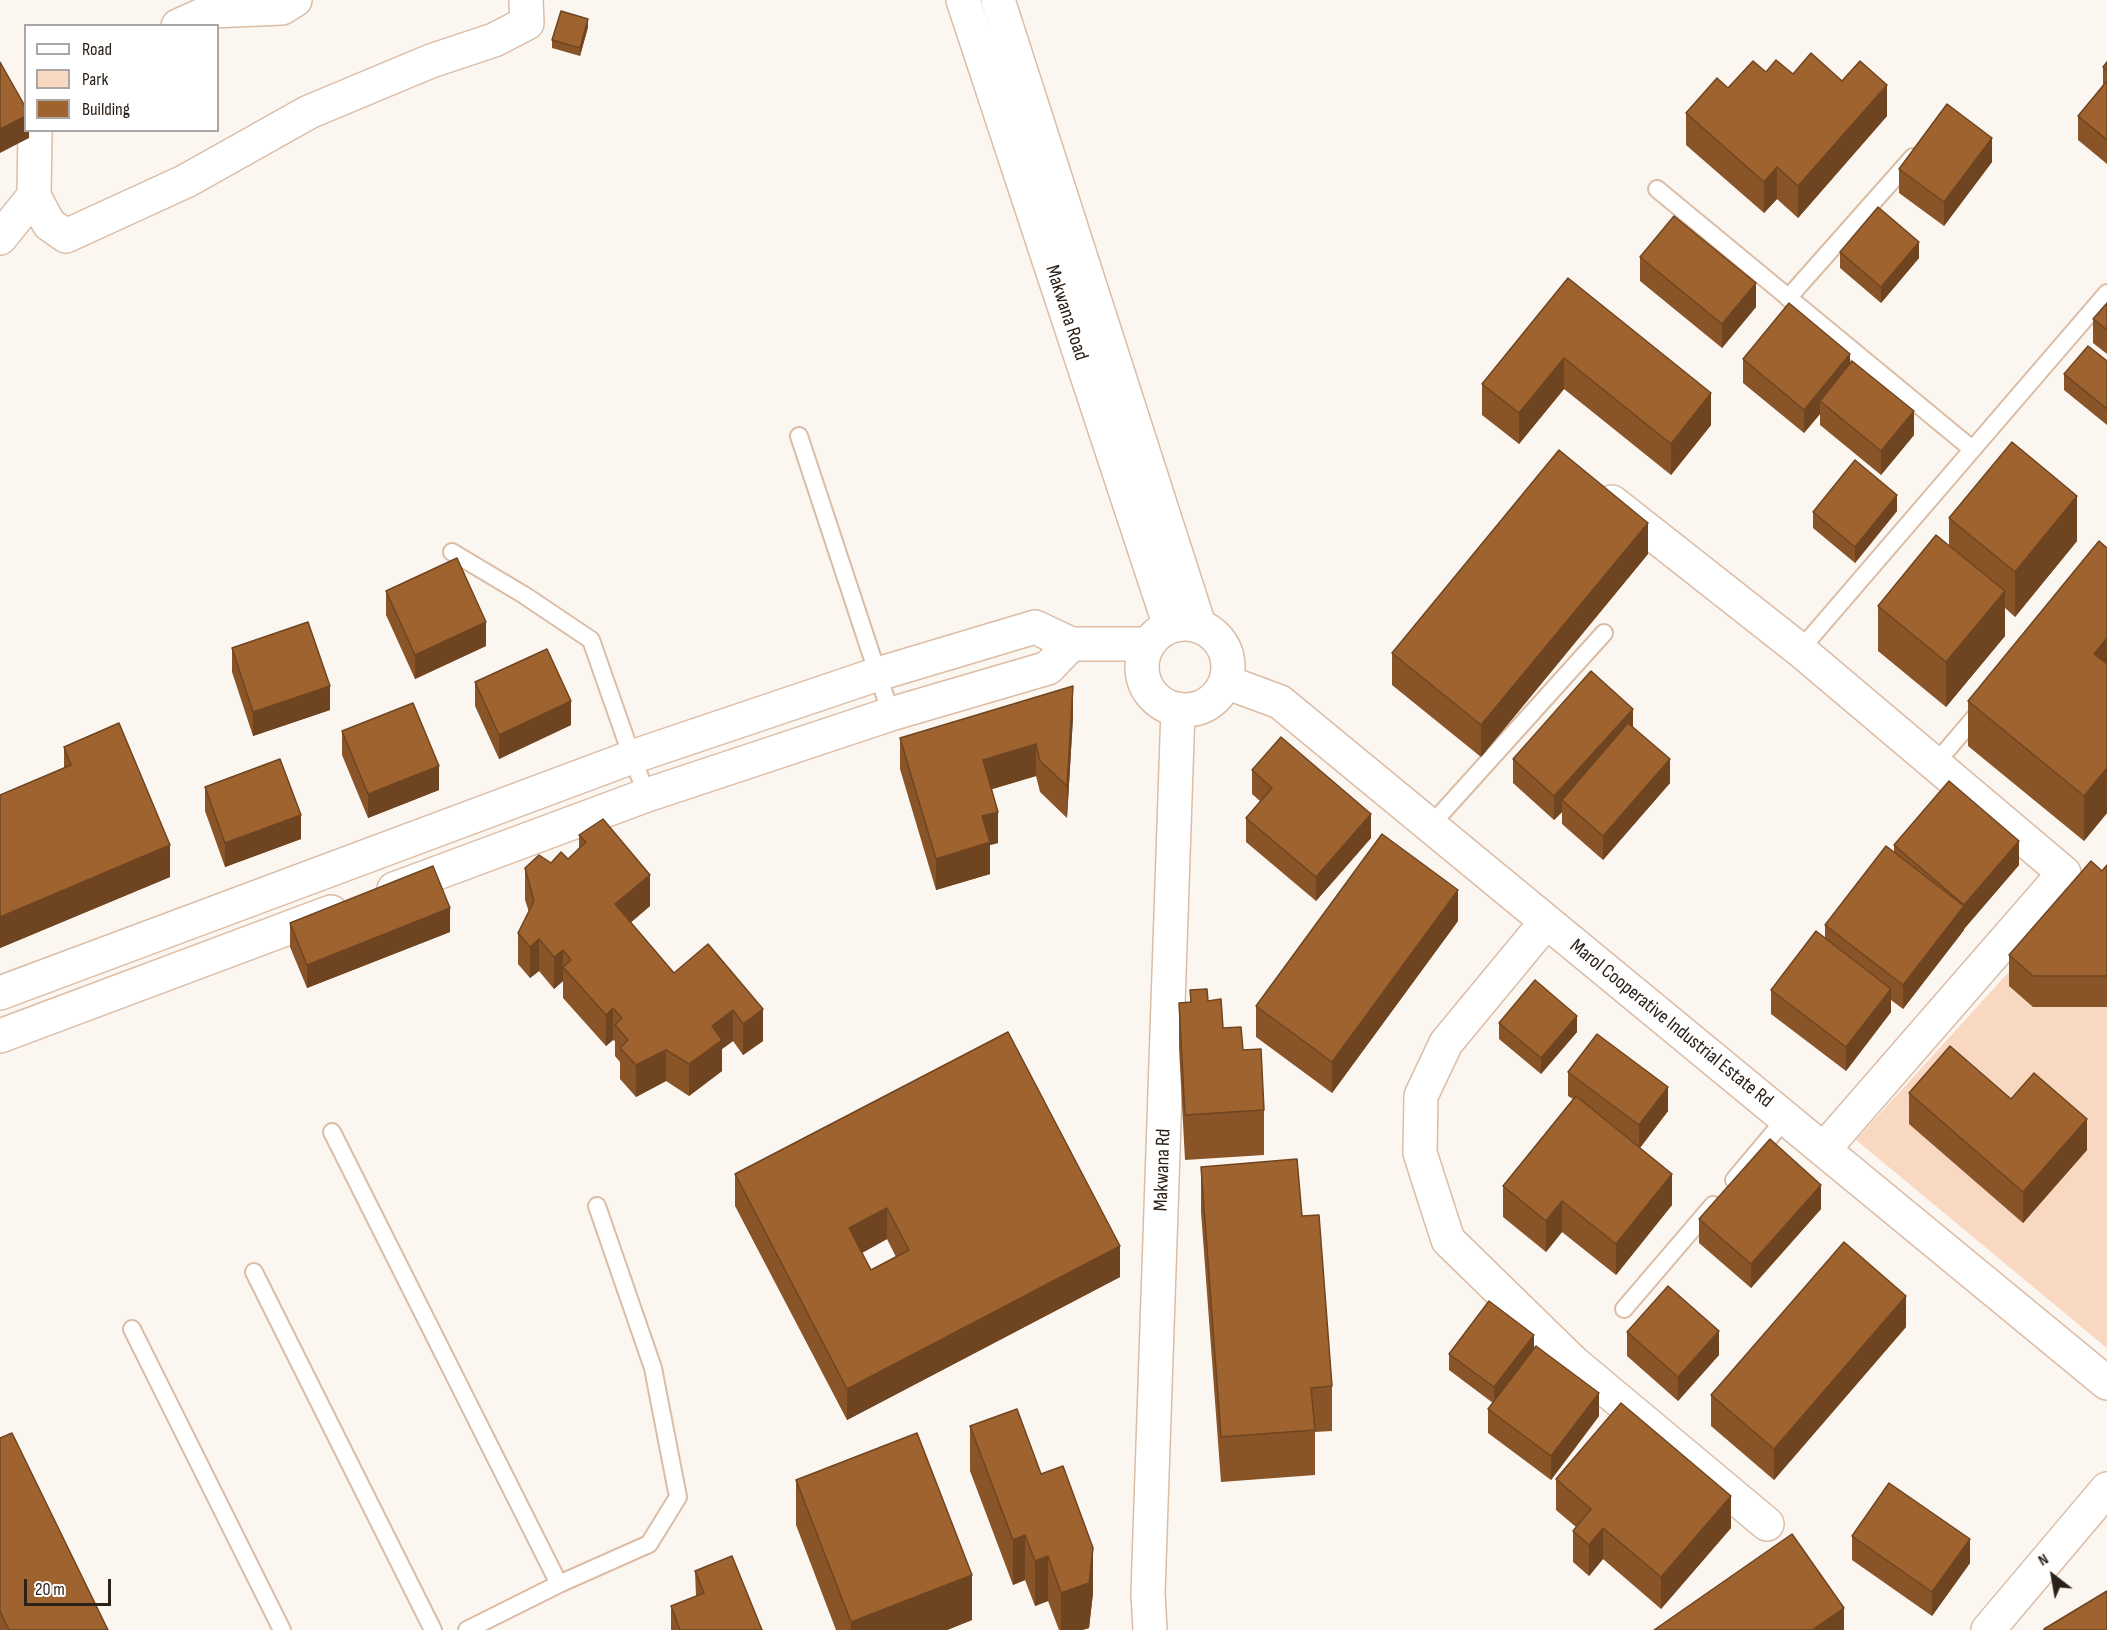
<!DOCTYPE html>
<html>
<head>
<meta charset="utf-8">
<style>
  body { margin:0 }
  #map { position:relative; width:2107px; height:1630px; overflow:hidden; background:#fcf6f1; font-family:"Sofia Sans Condensed",sans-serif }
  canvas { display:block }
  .legend { position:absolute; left:24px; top:24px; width:195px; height:108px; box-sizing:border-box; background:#fff; border:2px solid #aba6a3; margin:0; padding:8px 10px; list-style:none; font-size:18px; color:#2c2118 }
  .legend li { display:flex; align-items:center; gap:12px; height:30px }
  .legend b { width:30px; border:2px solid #aba6a3 }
  .north { position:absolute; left:2023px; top:1546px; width:60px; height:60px; -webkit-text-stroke:4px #fff; paint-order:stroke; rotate:329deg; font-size:16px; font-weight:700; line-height:24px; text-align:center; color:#2c2118 }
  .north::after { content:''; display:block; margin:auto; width:21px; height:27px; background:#2c2118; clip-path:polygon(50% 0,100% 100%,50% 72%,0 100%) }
  .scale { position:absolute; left:24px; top:1579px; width:87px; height:27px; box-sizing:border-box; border:3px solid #2c2118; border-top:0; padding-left:8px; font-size:18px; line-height:21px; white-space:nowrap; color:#2c2118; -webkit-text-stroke:4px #fff; paint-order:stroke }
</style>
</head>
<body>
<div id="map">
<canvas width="2107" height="1630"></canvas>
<ul class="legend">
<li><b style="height:8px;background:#fff"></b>Road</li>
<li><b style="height:16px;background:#f8d8c1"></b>Park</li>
<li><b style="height:16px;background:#9f632f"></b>Building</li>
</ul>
<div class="north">N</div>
<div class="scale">20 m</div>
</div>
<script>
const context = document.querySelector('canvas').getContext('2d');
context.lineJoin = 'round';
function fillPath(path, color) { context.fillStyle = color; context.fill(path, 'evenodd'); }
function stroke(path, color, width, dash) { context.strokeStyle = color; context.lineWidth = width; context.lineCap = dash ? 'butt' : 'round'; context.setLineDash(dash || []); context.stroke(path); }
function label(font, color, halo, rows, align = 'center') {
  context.font = font + ' "Sofia Sans Condensed",sans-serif'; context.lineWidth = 5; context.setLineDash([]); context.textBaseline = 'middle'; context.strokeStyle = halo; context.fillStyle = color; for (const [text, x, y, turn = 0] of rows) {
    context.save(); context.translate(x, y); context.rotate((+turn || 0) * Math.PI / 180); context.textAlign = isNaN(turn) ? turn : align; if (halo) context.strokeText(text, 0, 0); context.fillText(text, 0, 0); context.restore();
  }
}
const green = new Path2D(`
  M2107 864V1348L1856 1140Z`);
const service = new Path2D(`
  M1657 189 1972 449
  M1788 298 1913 157
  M799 436 891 714
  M452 552 524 595 591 640 632 757 647 795
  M1800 650 2107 293
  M1935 764 1981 710
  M1430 826 1604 633
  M332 1132 559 1584
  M1734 1180 1786 1118
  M254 1272 433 1630
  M1624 1309 1713 1205
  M132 1329 282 1630
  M467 1630 559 1584 649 1544 678 1497 653 1368 597 1206`);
const minor = new Path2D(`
  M178 26 211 11 282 8 295 0
  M34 196 49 224 66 236 186 181 309 112 431 61 494 40 527 23 526 0
  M0 238 34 196 35 130
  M1612 502 1800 650 2064 873 1824 1149
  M1546 922 1446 1043 1421 1096 1420 1153 1448 1240 1573 1362 1767 1524
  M1988 1630 2107 1489`);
const tertiary = new Path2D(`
  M963 0 1170 626
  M998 0 1199 625
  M1142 667a43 43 0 1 1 86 0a43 43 0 1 1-86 0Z
  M1226 682 1280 702 2107 1383
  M394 889 647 795 891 714 1048 668 1071 644
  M0 993 632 757 878 674 1035 627 1071 644H1148
  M0 1036 331 912
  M1150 1630 1148 1593 1178 709`);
const wall = new Path2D(`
  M588 27 580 56 552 48V40Z
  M2107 62V164L2078 140V116L2103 85V67Z
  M1766 72 1793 74 1842 81 1887 116 1798 218 1777 199 1764 213 1686 145V113L1728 88Z
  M1992 162 1944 226 1899 193V169Z
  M1840 252 1919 258 1881 303 1840 268Z
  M1640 257 1756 307 1722 348 1640 281Z
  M1568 278 1711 425 1671 475 1564 389 1519 444 1482 415V384Z
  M2107 303V354L2093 343V319Z
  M1743 359 1850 364 1914 435 1881 475 1820 425V414L1804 433 1743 383Z
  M2107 361V425L2064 390V374Z
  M1897 511 1855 563 1813 528V512Z
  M1949 518 2077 541 2015 617 2005 608V636L1946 707 1878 651V606L1949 546Z
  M2107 548V813L2084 841 1968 746V701Z
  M1648 554 1481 757 1392 685V653Z
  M386 591 486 646 415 679 386 615Z
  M232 648 330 710 253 736 232 672Z
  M475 682 571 725 499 759 475 706Z
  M1073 717 1067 818 1040 792 1036 776 991 789 998 843 990 845V874L936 890 900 769V738Z
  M1633 727 1670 783 1603 860 1562 824V812L1554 820 1513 783V759Z
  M342 731 439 790 368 818 342 755Z
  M64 747 170 877 0 948V795L64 768Z
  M1252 770 1371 838 1316 901 1246 842V818L1260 801 1252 794Z
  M205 787 301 839 225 867 205 811Z
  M579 835 650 906 630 923 674 973 708 944 763 1041 743 1055 733 1041 722 1049V1071L689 1096 666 1081 636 1097 620 1079V1062L615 1056V1041L613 1040 606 1046 563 998V981L554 989 539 971 530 978 518 964V933L529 912 525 900V868L568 859 579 848Z
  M1894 845 2019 865 1964 929V930L1903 1009 1891 1000V1012L1846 1071 1771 1014V990L1825 938V925L1894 853Z
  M2107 865V1007H2033L2009 986V955L2102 871Z
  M1458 921 1332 1093 1256 1037V1006Z
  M290 923 450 932 307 988 290 947Z
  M1190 990 1243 1050 1264 1110V1155L1185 1160 1179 1048V1003L1190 1002Z
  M1499 1023 1577 1032 1541 1074 1499 1039Z
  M1008 1032 1120 1277 847 1420 735 1206V1174ZM887 1239 896 1257 871 1270 862 1253Z
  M1568 1072 1668 1111 1640 1148 1672 1205 1616 1275 1562 1232 1546 1252 1503 1217V1186L1573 1099 1568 1096Z
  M1909 1093 2011 1099 2087 1150 2023 1223 1909 1124Z
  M1201 1167 1302 1216 1332 1386V1431L1315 1432V1475L1221 1482 1201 1212Z
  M1821 1209 1751 1288 1699 1243V1219Z
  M1906 1327 1774 1480 1711 1426V1395Z
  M1627 1332 1719 1355 1678 1401 1627 1356Z
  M1534 1349 1599 1416 1551 1480 1488 1433V1409L1493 1403 1449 1370V1354Z
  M970 1426 1041 1474 1093 1593 1089 1628 1082 1630H1059L1048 1601 1035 1606 1025 1580 1013 1585 970 1471Z
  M0 1438 108 1630H0Z
  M1556 1479 1731 1528 1661 1609 1603 1559 1589 1576 1573 1562V1531L1576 1527 1556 1510Z
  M796 1480 972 1620 947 1630H836L796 1525Z
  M1852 1536 1970 1563 1932 1616 1852 1560Z
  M695 1571 762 1630H671V1606L696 1596Z`);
const shadedWall = new Path2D(`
  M588 19V27L580 56V48Z
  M1887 85V116L1798 218V186Z
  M26 116V130H29V138L0 153V129Z
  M1992 138V162L1944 226V202Z
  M1777 167V199L1764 213V182Z
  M1919 242V258L1881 303V287Z
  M1756 283V307L1722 348V324Z
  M1850 354V378L1820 401V414L1804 433V410Z
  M1564 358V389L1519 444V413Z
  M1711 393V425L1671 475V444Z
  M1914 411V435L1881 475V451Z
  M1897 495V511L1855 563V547Z
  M2077 496V541L2015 617V572Z
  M1648 523V554L1481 757V725Z
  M2005 591V636L1946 707V662Z
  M486 622V646L415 679V655Z
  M2107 638V683L2094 654Z
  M330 686V710L253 736V712Z
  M1073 686V717L1067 818V786Z
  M571 701V725L499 759V735Z
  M1633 709V732L1562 800V812L1554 820V796Z
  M1036 744V776L983 792V760Z
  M1670 759V783L1603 860V836Z
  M439 766V790L368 818V794Z
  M2107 768V813L2084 841V796Z
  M998 812V843L990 845V874L936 890V859L982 816Z
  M1371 814V838L1316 901V877Z
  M301 815V839L225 867V843Z
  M2019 841V865L1964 929V905Z
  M170 845V877L0 948V917Z
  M650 875V906L615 936V904Z
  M1458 890V921L1332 1093V1062Z
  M1964 906V930L1903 1009V985Z
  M450 908V932L307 988V965Z
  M539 939V971L530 978V947Z
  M563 950V981L554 989V957Z
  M1891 989V1012L1846 1071V1047Z
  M613 1008V1040L606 1046V1015Z
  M763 1009V1041L743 1055V1024Z
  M733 1010V1041L722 1049V1071L689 1096V1064L712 1026Z
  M1577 1016V1032L1541 1074V1058Z
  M666 1050V1081L636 1097V1065Z
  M1668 1087V1111L1639 1149V1125Z
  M2087 1119V1150L2023 1223V1192Z
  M1672 1174V1205L1616 1275V1244Z
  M1821 1185V1209L1751 1288V1264Z
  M1562 1201V1232L1546 1252V1221Z
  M887 1208V1239L849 1260V1228Z
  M1120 1246V1277L847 1420V1389Z
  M1906 1296V1327L1774 1480V1449Z
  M1719 1331V1355L1678 1401V1377Z
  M1534 1335V1352L1494 1404V1387Z
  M1599 1393V1416L1551 1480V1456Z
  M1731 1496V1528L1661 1609V1577Z
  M1603 1528V1559L1589 1576V1545Z
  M1025 1535V1580L1013 1585V1540Z
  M1970 1539V1563L1932 1616V1592Z
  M1093 1548V1593L1089 1628 1082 1630H1061V1593Z
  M1048 1556V1601L1035 1606V1561Z
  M972 1575V1620L947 1630H851V1622Z
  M1844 1608V1630H1812Z`);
const building = new Path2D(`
  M561 11 588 19 580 48 552 40Z
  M1811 53 1842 81 1860 61 1887 85 1798 186 1777 167 1764 182 1686 113 1717 78 1728 88 1753 61 1766 72 1776 60 1793 74Z
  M0 62 26 108V116L0 129Z
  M2107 62V70L2103 67Z
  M2107 81V140L2078 116Z
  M1947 104 1992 138 1944 202 1899 169Z
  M1878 207 1919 242 1881 287 1840 252Z
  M1674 216 1756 283 1722 324 1640 257Z
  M1568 278 1711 393 1671 444 1564 358 1519 413 1482 384Z
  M1789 303 1850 354 1804 410 1743 359Z
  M2107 303V330L2093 319Z
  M2088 346 2107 361V409L2064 374Z
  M1852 361 1914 411 1881 451 1820 401Z
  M2012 442 2077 496 2015 572 1949 518Z
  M1559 450 1648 523 1481 725 1392 653Z
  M1855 460 1897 495 1855 547 1813 512Z
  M1936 535 2005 591 1946 662 1878 606Z
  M2099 541 2107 548V638L2094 654 2107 664V768L2084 796 1968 701Z
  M457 558 486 622 415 655 386 591Z
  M308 622 330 686 253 712 232 648Z
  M547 649 571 701 499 735 475 682Z
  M1591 671 1633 709 1554 796 1513 759Z
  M1073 686 1067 786 1040 761 1036 744 983 760 998 812 982 816 990 842 936 859 900 738Z
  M413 703 439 766 368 794 342 731Z
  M119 723 170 845 0 917V795L71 765 64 747Z
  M1628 723 1670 759 1603 836 1562 800Z
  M1281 737 1371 814 1316 877 1246 818 1272 788 1252 770Z
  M280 759 301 815 225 843 205 787Z
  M1949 781 2019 841 1964 905 1894 845Z
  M603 819 650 875 615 904 674 973 708 944 763 1009 743 1024 733 1010 712 1026 722 1040 689 1064 666 1050 636 1065 620 1048 628 1040 615 1025 622 1018 613 1008 606 1015 563 967 571 960 563 950 554 957 539 939 530 947 518 933 534 901 525 868 539 855 551 863 561 852 568 859 586 842 579 835Z
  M1382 834 1458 890 1332 1062 1256 1006Z
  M1886 846 1964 906 1903 985 1825 925Z
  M2091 861 2102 871 2107 865V976H2033L2009 955Z
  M433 866 450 908 307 965 290 923Z
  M1816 931 1891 989 1846 1047 1771 990Z
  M1535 980 1577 1016 1541 1058 1499 1023Z
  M1207 989 1208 1001 1221 999 1223 1028 1241 1027 1243 1050 1261 1049 1264 1110 1185 1115 1179 1003 1191 1002 1190 990Z
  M1008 1032 1120 1246 847 1389 735 1174ZM887 1208 909 1250 871 1270 849 1228Z
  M1597 1034 1668 1087 1639 1125 1568 1072Z
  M1950 1046 2011 1099 2034 1073 2087 1119 2023 1192 1909 1093Z
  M1576 1096 1672 1174 1616 1244 1562 1201 1546 1221 1503 1186Z
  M1770 1139 1821 1185 1751 1264 1699 1219Z
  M1297 1159 1302 1216 1319 1215 1332 1386 1311 1388 1315 1430 1221 1437 1201 1167Z
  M1844 1242 1906 1296 1774 1449 1711 1395Z
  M1668 1286 1719 1331 1678 1377 1627 1332Z
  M1489 1301 1534 1335 1494 1387 1449 1354Z
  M1536 1346 1599 1393 1551 1456 1488 1409Z
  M1621 1403 1731 1496 1661 1577 1603 1528 1589 1545 1573 1531 1591 1509 1556 1479Z
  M1017 1409 1041 1474 1063 1466 1093 1548 1089 1583 1061 1593 1048 1556 1035 1561 1025 1535 1013 1540 970 1426Z
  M12 1433 108 1630H9L0 1611V1438Z
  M917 1433 972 1575 851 1622 796 1480Z
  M1889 1483 1970 1539 1932 1592 1852 1536Z
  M1792 1534 1844 1608 1812 1630H1654Z
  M732 1556 762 1630H680L671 1606 704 1593 695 1571Z
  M2107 1591V1630H2044V1629Z`);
const streetNames = [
  ["Makwana Road",1066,313,72],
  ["Marol Cooperative Industrial Estate Rd",1671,1024,39],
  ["Makwana Rd",1163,1170,-88]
];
fillPath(green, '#f8d8c1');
stroke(service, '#dbbda6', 20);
stroke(minor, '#dbbda6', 36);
stroke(tertiary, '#dbbda6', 36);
stroke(service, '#fff', 16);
stroke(minor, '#fff', 33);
stroke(tertiary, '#fff', 33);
fillPath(wall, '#895528');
fillPath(shadedWall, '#6f4521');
fillPath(building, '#9f632f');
stroke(building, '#6f4521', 1.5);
label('20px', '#2c2118', '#fff', streetNames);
</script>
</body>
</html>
